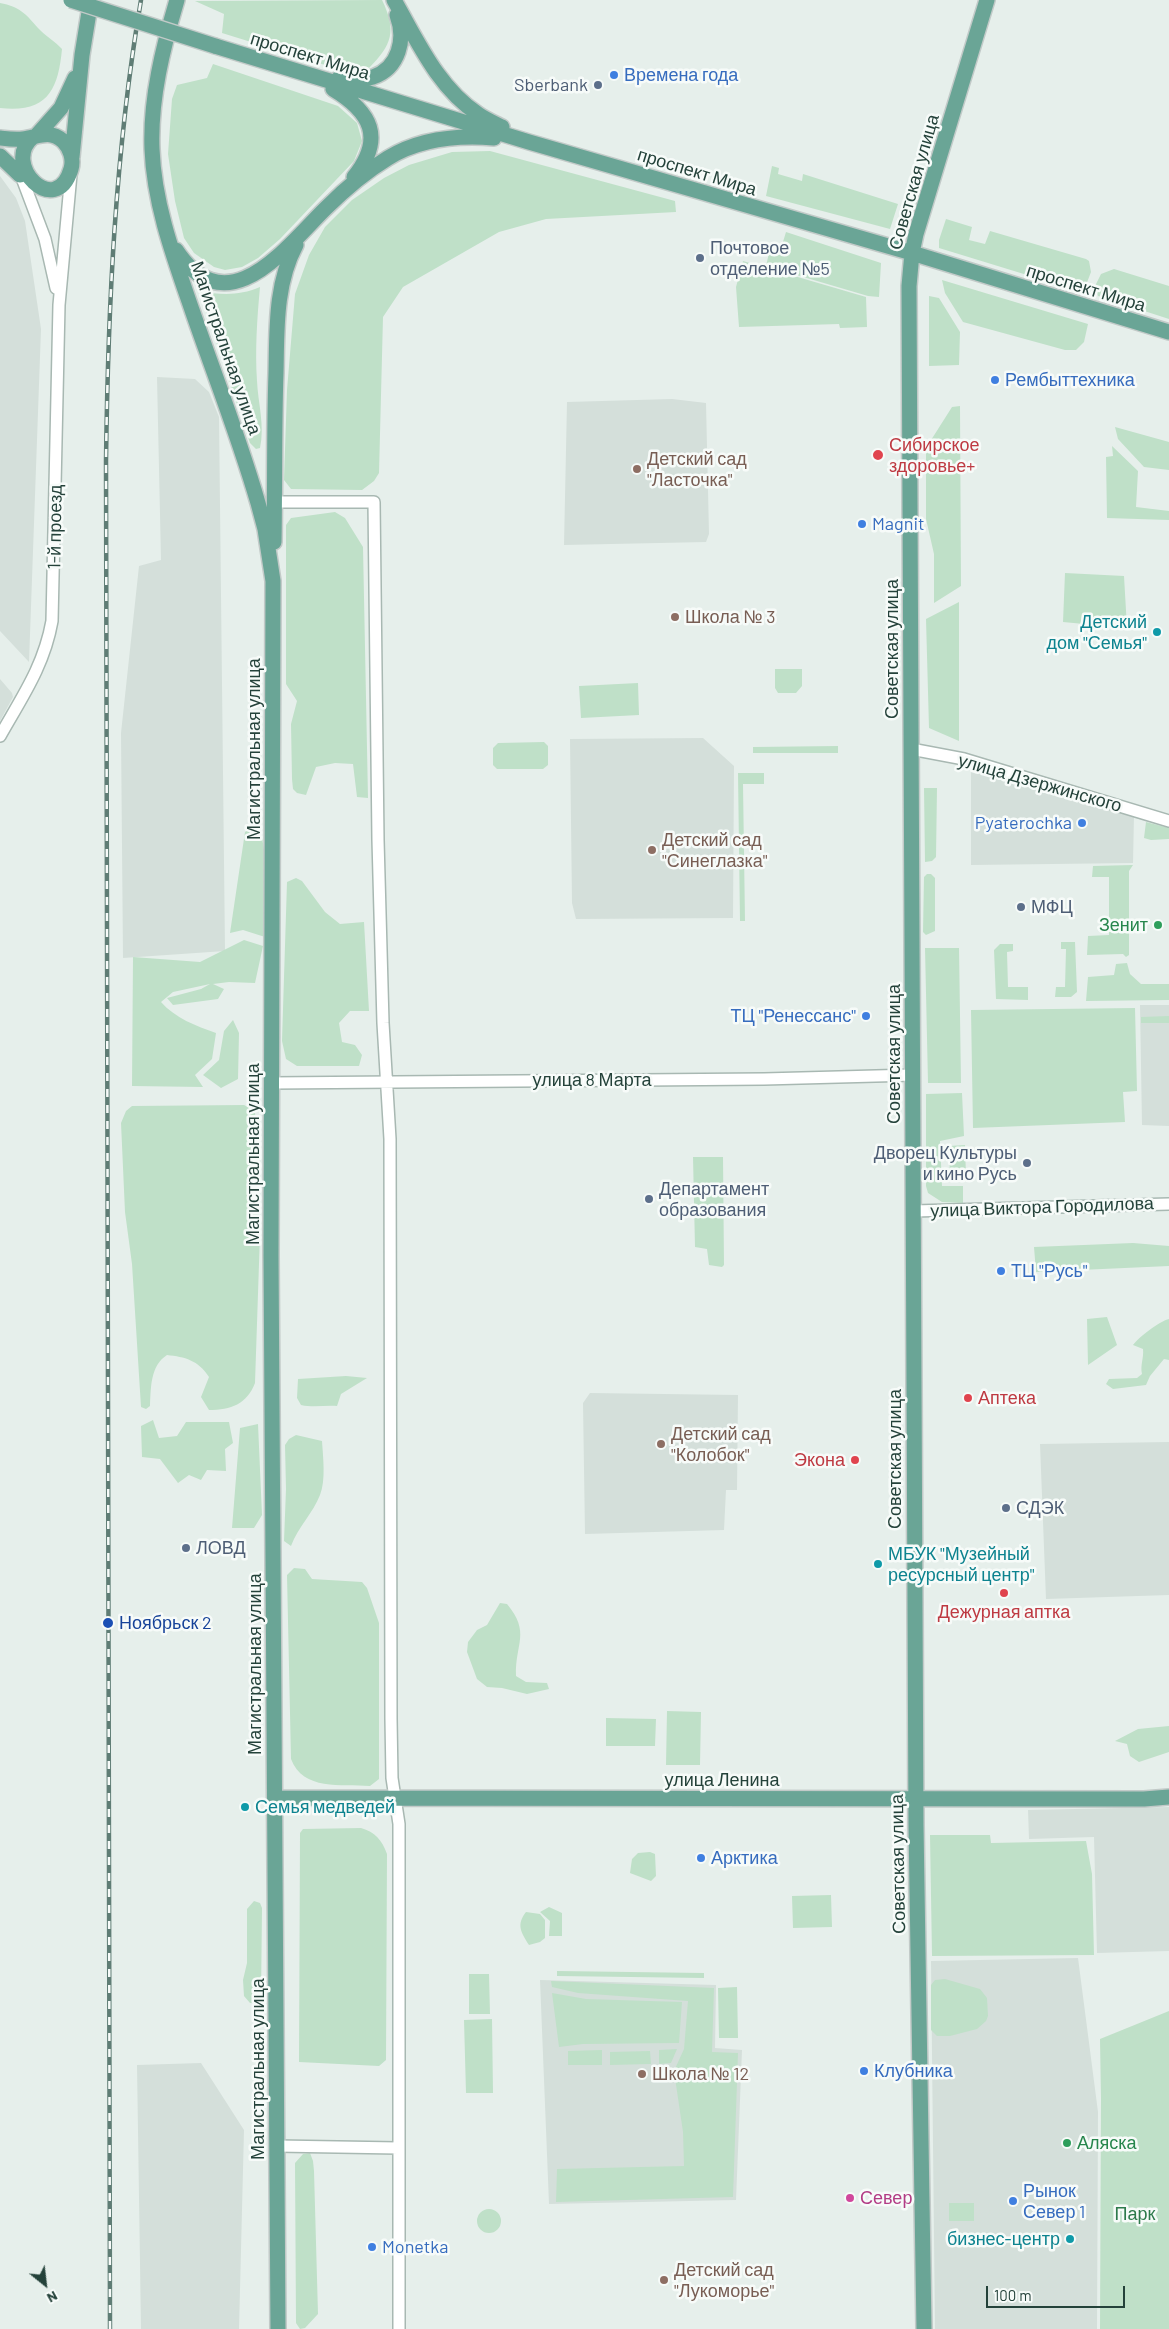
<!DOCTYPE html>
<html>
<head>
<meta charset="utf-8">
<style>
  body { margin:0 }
  #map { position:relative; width:1169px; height:2329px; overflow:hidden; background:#e6efeb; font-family:Barlow,sans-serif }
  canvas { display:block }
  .north { position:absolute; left:20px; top:2259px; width:50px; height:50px; -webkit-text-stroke:4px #f7fbf9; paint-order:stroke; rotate:151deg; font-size:14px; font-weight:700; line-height:20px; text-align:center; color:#24423a }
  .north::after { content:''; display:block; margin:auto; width:18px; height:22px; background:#24423a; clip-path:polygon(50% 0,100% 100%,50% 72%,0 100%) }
  .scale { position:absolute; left:986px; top:2286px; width:139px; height:22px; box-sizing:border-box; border:2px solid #24423a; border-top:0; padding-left:6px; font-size:15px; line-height:18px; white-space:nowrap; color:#24423a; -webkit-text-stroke:4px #f7fbf9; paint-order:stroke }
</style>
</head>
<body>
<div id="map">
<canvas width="1169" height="2329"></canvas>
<div class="north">N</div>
<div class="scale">100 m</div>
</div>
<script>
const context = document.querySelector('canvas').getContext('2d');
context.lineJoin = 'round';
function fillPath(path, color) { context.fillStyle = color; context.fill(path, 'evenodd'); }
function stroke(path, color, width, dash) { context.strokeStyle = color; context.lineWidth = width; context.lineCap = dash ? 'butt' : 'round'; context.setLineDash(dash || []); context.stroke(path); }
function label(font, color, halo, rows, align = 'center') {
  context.font = font + ' Barlow,sans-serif'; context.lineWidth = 5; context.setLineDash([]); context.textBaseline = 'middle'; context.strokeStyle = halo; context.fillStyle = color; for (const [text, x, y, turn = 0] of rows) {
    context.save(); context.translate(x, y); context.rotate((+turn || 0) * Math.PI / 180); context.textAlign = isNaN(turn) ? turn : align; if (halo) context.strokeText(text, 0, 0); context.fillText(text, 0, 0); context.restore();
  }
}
const built = new Path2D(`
  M0 176 16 198 25 221 41 329 29 662 0 631Z
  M157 377 195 379 209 392 219 417 225 951 123 958 121 733 139 566 161 560Z
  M672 399 706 403 709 534 706 542 564 545 567 402Z
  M0 679 12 693 13 697 0 721Z
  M703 738 734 766 733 918 576 919 572 903 570 739Z
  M971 766 1134 815 1133 863 971 865Z
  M1140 1005H1169V1126L1142 1125Z
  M590 1393 738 1395 737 1490H726L724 1530 585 1534 583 1403Z
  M1169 1442V1595L1046 1599 1040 1444Z
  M1169 1807V1951L1097 1953 1094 1837 1029 1839 1028 1810Z
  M1078 1958 1098 2112 1097 2329H935L931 1961Z
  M540 1980 716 1985 715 2048 742 2050 736 2200 549 2204Z
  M201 2063 244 2130 239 2329H141L137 2065Z`);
const green = new Path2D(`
  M382 0C397 31 392 45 369 68L338 69 222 33 224 14 195 1Z
  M0 3C20 7 25 13 38 28 45 36 55 41 62 49 58 91 47 113 0 108Z
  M213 64 338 106 357 123 362 141 354 161 280 239 258 258 242 267 225 270 214 267 194 253 184 238 175 201 168 154 172 99 177 85 207 78Z
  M490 151 675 201 676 212 546 219 499 232 403 287 383 317 379 473 374 481 362 490 291 489 284 480 287 390 295 294 309 255 325 227 352 200 384 178 409 165 452 152Z
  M772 166 779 168 778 174 802 181 803 174 898 204 890 229 766 196Z
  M946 219 972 227 969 240 985 244 990 231 1086 259 1089 261 1091 272 1086 285 1076 290 939 248V240Z
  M786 232 881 263 879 297 868 296 766 266 769 253 779 255Z
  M743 261 866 297 867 327 840 328 839 324 739 327 736 287Z
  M1114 269 1169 286V319L1098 296 1095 286 1101 274Z
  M942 280 1088 324 1084 342 1076 350H1065L963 322 945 293Z
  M260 287C257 319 255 350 257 381 258 403 265 426 260 448L256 449 250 443 199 291C221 295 239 296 260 287Z
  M929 296 939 298 960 332 959 365 929 366Z
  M960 406 961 586 934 603V554L926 519V448L952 407Z
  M1115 427 1169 442V470L1144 467 1118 439Z
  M1112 446 1138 471 1136 507 1169 511V520L1107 518 1106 457 1113 456Z
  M335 512 345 518 363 547 368 798 357 797 353 764 335 763 316 767 306 795 297 793 293 789 292 779 291 724 297 701 286 684V525L291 518Z
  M1065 573 1124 576 1127 628 1063 622Z
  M959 602V741L929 728 926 619Z
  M775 669H802V686L796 693H778L775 688Z
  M638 683 639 715 581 718 579 686Z
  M544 742 548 746V765L543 769H497L493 765V748L498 743Z
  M838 746V753H753V747Z
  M738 773H764V784H743L745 921H740Z
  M924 788H937L936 857 932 861 925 862Z
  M1146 822 1169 828V839L1151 840 1144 838Z
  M254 826 261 831 265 856V937L243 930 230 933 245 832Z
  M1133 865 1129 871V955L1126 957 1123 954 1087 955 1088 936 1109 935V877H1092L1093 866Z
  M927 874H931L935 878V931L926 935 923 932 924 877Z
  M296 878 302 881 325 912 340 924 364 922 369 1011H350L339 1023 342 1042 355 1045 362 1055 359 1066H297L286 1059 282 1041 287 882Z
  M244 940 263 946 255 983 229 982 213 984 224 989 218 999 173 1005 167 998 201 989 210 984 173 992 161 1002C175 1018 196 1026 216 1033L212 1059 195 1075 203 1087 132 1086 133 957 200 962Z
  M1061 942H1075L1077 992 1071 997H1055L1056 987H1065L1066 949H1061Z
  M1000 944H1013V951L1007 952 1008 987H1028V1000L996 999 994 950Z
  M925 948H959L961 1083H928Z
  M1127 963 1130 974 1141 984H1169V1000L1086 1001 1088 977 1114 975 1116 964Z
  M1135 1008 1137 1091 1123 1092 1125 1122 973 1128 971 1010Z
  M1169 1016V1023H1141V1017Z
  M233 1020 239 1033 238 1079 221 1088 203 1075 219 1060 224 1031Z
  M962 1093 964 1136 940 1141 942 1186H963V1203L942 1202 928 1193 926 1186V1094Z
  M244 1105 255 1111 256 1173 260 1234 255 1383C247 1404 231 1410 209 1410L201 1397 209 1377C198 1360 185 1357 167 1355 150 1366 151 1388 150 1406L146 1409 141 1407 132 1264 125 1212 121 1123 126 1111 132 1106Z
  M965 1145 966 1177H950L949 1146Z
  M693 1157H723L724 1265 722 1267 709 1265 707 1249 695 1247Z
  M1133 1243 1169 1246V1266L1036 1272 1034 1247Z
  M1107 1317 1117 1345 1088 1365 1087 1319Z
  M1169 1319V1360L1164 1359 1150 1376 1146 1385 1113 1389 1106 1384 1109 1379 1137 1378 1142 1374C1140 1365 1144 1358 1143 1349L1133 1345C1139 1337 1160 1321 1169 1319Z
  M346 1376 367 1378 341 1394 337 1406C325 1405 314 1408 301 1405L297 1398 298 1379Z
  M153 1420 159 1438 177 1436 186 1422H229L233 1443 225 1449 226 1471 207 1470 201 1480 189 1475 178 1483 160 1459 142 1457 141 1426Z
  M258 1424 262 1515 254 1528H232L240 1428Z
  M296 1435 322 1441C323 1457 326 1480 320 1495 313 1513 298 1527 291 1546L284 1541 286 1489 285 1445 289 1439Z
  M294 1568 305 1569 312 1579 362 1582 367 1588 379 1623V1779L370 1786C341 1784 303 1791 291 1759L287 1575Z
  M500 1603 507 1604C531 1633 515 1643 516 1676L526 1682 547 1683 549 1689 527 1694 502 1688 487 1687 477 1679 467 1652 468 1642 477 1630 487 1625Z
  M667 1711 701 1712 700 1765H666Z
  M606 1718 656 1719 655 1746H606Z
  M1169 1726V1752L1139 1762 1130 1756 1127 1744 1115 1741 1138 1729Z
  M361 1828C375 1832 382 1840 387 1854L386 2060 379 2066 299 2062 300 1833 303 1829Z
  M930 1835H990L991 1843 1086 1841 1092 1874 1094 1955 932 1956Z
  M650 1852 655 1854 656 1876 651 1881 630 1873 632 1859 638 1853Z
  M831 1895 832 1927 793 1928 792 1896Z
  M254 1901 260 1903 262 1908 261 1998 258 2003H250L244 1996 243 1980 247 1963V1909Z
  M549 1907 562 1913V1936H549L550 1921 540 1912Z
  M526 1912 540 1914 545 1920V1938L540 1942 529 1945C521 1932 516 1925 526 1912Z
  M557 1971 704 1973V1978L557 1976Z
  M469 1974H489L490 2014H469Z
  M945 1979 980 1989 987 1998 988 2016 986 2021 977 2029 950 2036H937L931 2030V1985L935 1980Z
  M551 1981 714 1988 712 2052 738 2053 733 2197 556 2202 557 2169 684 2166 683 2132 674 2071 684 2049 688 2001 578 1993 552 1987Z
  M737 1987 738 2038H719L718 1988Z
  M552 1993 586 1999 682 2002 679 2043 583 2044 559 2047Z
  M1169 2011V2329H1100L1101 2099 1100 2039Z
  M492 2019 493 2093H466L464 2020Z
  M677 2049 671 2063 659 2064V2050Z
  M602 2050V2065H568V2051Z
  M650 2051 651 2064 610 2065V2052Z
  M310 2153 313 2161 314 2171 318 2314 305 2328 300 2329 296 2323 295 2163 303 2154Z
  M949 2203H974V2221H949Z
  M477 2221a12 12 0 1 1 24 0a12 12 0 1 1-24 0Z`);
const minor = new Path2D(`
  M22 178 45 239 56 288
  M275 502H374L378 840 383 1023 390 1139 391 1719 392 1778 399 1824V2329
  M0 736C22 697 44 666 52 621L59 305 71 174
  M911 749 964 759 1169 821
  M272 1083 764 1079 913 1075
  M914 1211 1169 1204
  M277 2146 398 2148`);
const major = new Path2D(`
  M177 0C163 47 150 99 152 149 154 204 174 258 192 310 214 374 239 437 258 503L265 529 273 581 271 1255 278 2329
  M394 0C417 40 438 88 478 114 485 119 494 123 502 127
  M215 46 529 142 912 253 1169 332
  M339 78C350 79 362 80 373 77 399 68 406 39 397 15
  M333 89C371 112 385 138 354 177
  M37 135 61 108 75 78
  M0 138C8 139 15 140 23 139 38 137 49 129 63 141 70 148 74 159 71 169 56 220 0 164 33 137
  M0 156 20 175
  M72 157 82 55 91 0
  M176 250C228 328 286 247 326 208 345 189 365 172 388 158 419 139 458 135 494 138
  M274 542C275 485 274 429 276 373 277 330 275 284 296 245
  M275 1798 1144 1799 1169 1797
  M924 2329 916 1825 909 286 912 253 916 234 987 0`);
const rail = new Path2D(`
  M110 2329 106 461C108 306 115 153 141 0`);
const majorBridge = new Path2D(`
  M71 0 215 46`);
const markers = [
  [614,75,5,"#3f7fe0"],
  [598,85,5,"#5c6f8a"],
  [700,258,5,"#5c6f8a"],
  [995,380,5,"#3f7fe0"],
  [878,455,6,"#e0444e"],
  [637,469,5,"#8d6e63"],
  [862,524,5,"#3f7fe0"],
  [675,617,5,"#8d6e63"],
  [1157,632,5,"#0f9aa8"],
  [1082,823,5,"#3f7fe0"],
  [652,850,5,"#8d6e63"],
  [1021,907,5,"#5c6f8a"],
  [1158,925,5,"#2e9e5b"],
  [866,1016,5,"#3f7fe0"],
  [1027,1163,5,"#5c6f8a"],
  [649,1199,5,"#5c6f8a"],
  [1001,1271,5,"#3f7fe0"],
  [968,1398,5,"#e0444e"],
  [661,1444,5,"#8d6e63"],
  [855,1460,5,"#e0444e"],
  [1006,1508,5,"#5c6f8a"],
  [186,1548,5,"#5c6f8a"],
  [878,1564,5,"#0f9aa8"],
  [1004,1593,5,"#e0444e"],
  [108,1623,6,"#1a4fb4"],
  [245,1807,5,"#0f9aa8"],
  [701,1858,5,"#3f7fe0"],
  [864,2071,5,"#3f7fe0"],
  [642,2074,5,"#8d6e63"],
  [1067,2143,5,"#2e9e5b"],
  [850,2198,5,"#d1479c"],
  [1013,2201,5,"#3f7fe0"],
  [1070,2239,5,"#0f9aa8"],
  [372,2247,5,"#3f7fe0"],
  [664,2280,5,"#8d6e63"]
];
const streetNames = [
  ["проспект Мира",310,56,17],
  ["проспект Мира",697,172,17],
  ["Советская улица",914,182,-74],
  ["проспект Мира",1086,288,17],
  ["Магистральная улица",226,348,71],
  ["1-й проезд",55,527,-89],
  ["Советская улица",892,649,-90],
  ["Магистральная улица",254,749,-90],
  ["улица Дзержинского",1040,783,16],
  ["Советская улица",894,1054,-90],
  ["улица 8 Марта",592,1080],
  ["Магистральная улица",253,1154,-90],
  ["улица Виктора Городилова",1042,1207,-2],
  ["Советская улица",895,1459,-90],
  ["Магистральная улица",255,1664,-90],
  ["улица Ленина",722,1780],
  ["Советская улица",898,1864,-91],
  ["Магистральная улица",258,2069,-90]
];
const shopNames = [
  ["Времена года",624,75],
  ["Рембыттехника",1005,380],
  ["Magnit",872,524],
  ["Pyaterochka",1072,823,"right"],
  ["ТЦ \"Ренессанс\"",856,1016,"right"],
  ["ТЦ \"Русь\"",1011,1271],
  ["Арктика",711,1858],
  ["Клубника",874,2071],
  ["Рынок",1023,2191],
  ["Север 1",1023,2212],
  ["Monetka",382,2247]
];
const serviceNames = [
  ["Sberbank",588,85,"right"],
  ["Почтовое",710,248],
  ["отделение №5",710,269],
  ["МФЦ",1031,907],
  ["Дворец Культуры",1017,1153,"right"],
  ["и кино Русь",1017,1174,"right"],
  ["Департамент",659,1189],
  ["образования",659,1210],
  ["СДЭК",1016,1508],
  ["ЛОВД",196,1548]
];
const healthNames = [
  ["Сибирское",889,445],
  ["здоровье+",889,466],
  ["Аптека",978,1398],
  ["Экона",845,1460,"right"],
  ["Дежурная аптка",1004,1612,"center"]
];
const educationNames = [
  ["Детский сад",647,459],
  ["\"Ласточка\"",647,480],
  ["Школа № 3",685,617],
  ["Детский сад",662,840],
  ["\"Синеглазка\"",662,861],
  ["Детский сад",671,1434],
  ["\"Колобок\"",671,1455],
  ["Школа № 12",652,2074],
  ["Детский сад",674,2270],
  ["\"Лукоморье\"",674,2291]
];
const cultureNames = [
  ["Детский",1147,622],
  ["дом \"Семья\"",1147,643],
  ["МБУК \"Музейный",888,1554,"left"],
  ["ресурсный центр\"",888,1575,"left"],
  ["Семья медведей",255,1807,"left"],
  ["бизнес-центр",1060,2239]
];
const leisureNames = [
  ["Зенит",1148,925],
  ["Аляска",1077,2143,"left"]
];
const transitNames = [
  ["Ноябрьск 2",119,1623]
];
const hotelNames = [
  ["Север",860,2198]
];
const parkNames = [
  ["Парк",1135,2214]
];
fillPath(built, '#d4dfda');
fillPath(green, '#bfe0c8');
stroke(minor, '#a8b8b2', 14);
stroke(major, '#c2cac8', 18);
stroke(minor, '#fff', 11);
stroke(major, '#6aa596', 15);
stroke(rail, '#5f7d75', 4.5);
stroke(rail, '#f7fbf9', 2.5, [8]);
stroke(majorBridge, '#c2cac8', 18, []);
stroke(majorBridge, '#6aa596', 15);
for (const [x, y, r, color] of markers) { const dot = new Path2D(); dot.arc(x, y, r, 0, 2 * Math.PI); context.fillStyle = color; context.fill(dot); stroke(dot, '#f7fbf9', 2); }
label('18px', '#24423a', '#f7fbf9', streetNames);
label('18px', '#366cbe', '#f7fbf9', shopNames, 'left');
label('18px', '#4e5e75', '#f7fbf9', serviceNames, 'left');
label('18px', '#be3a42', '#f7fbf9', healthNames, 'left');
label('18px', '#785e54', '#f7fbf9', educationNames, 'left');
label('18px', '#0d838f', '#f7fbf9', cultureNames, 'right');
label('18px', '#27864d', '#f7fbf9', leisureNames, 'right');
label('18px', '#164399', '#f7fbf9', transitNames, 'left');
label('18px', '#b23c85', '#f7fbf9', hotelNames, 'left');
label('18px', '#2d7a4b', '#f7fbf9', parkNames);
</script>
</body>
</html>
